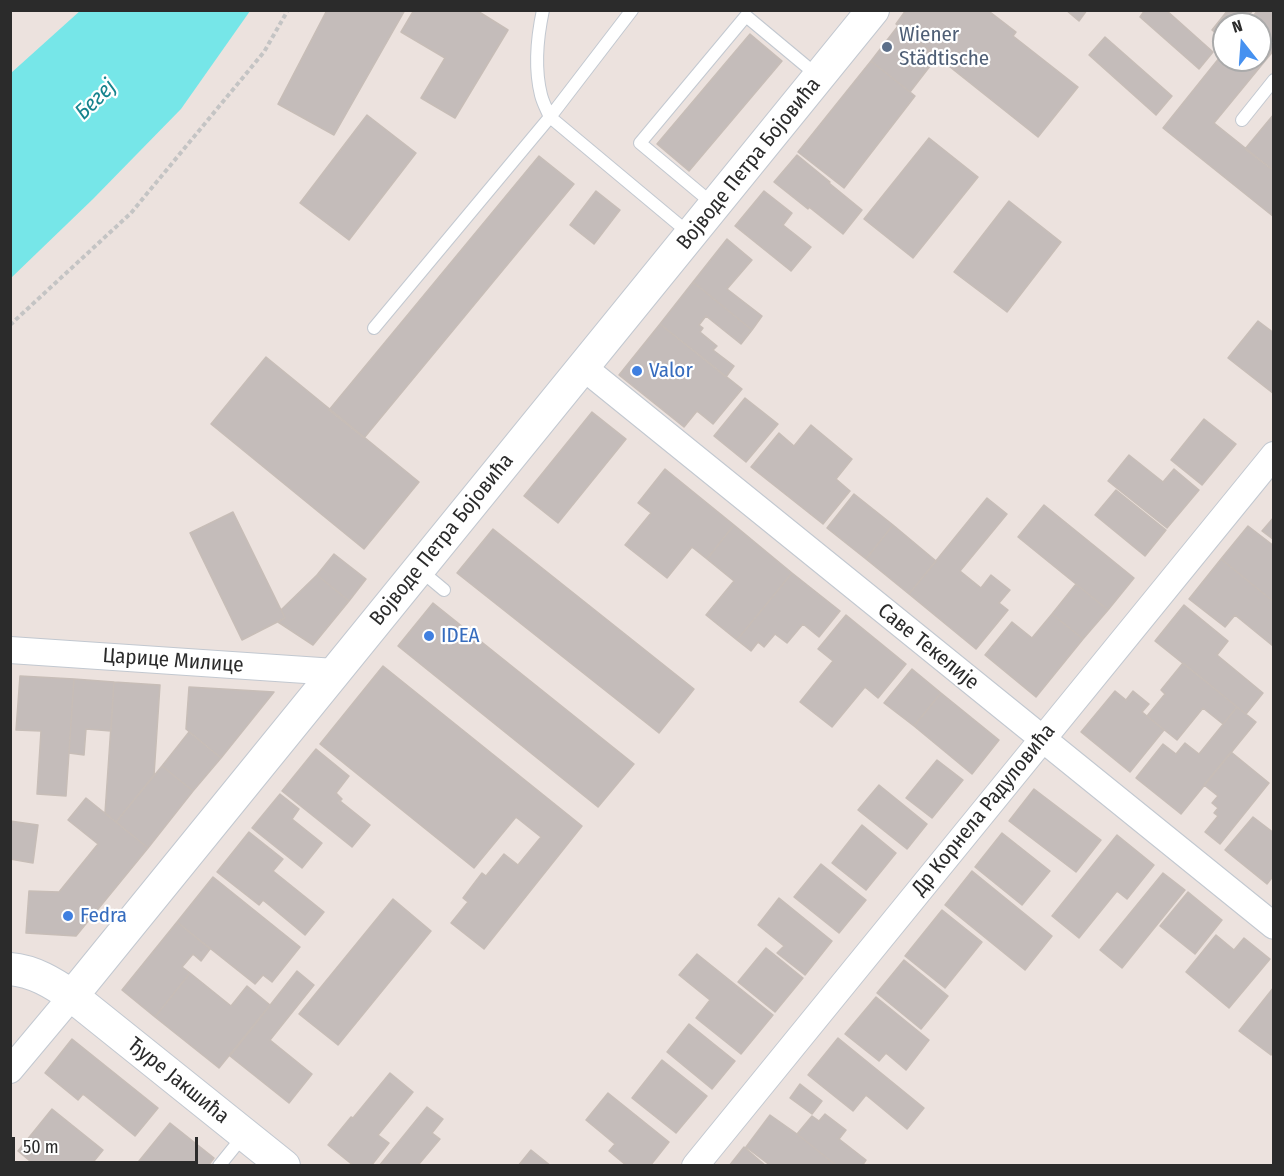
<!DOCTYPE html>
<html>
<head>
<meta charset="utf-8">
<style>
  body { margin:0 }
  #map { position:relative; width:1284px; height:1176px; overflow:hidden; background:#ece2de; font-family:"Fira Sans Condensed",sans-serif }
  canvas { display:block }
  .frame { position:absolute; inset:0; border:12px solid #2b2b2b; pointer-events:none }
  .north { position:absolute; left:1212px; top:12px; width:60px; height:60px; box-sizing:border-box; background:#fff; border:2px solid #aaa; border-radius:50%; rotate:343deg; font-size:16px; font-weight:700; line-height:24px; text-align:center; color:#2b2b2b }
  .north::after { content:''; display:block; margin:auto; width:21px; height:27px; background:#4691f0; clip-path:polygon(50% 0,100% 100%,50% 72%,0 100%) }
  .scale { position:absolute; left:12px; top:1137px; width:186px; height:27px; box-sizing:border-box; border:3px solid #2b2b2b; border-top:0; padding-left:8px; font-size:18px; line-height:21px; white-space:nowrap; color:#2b2b2b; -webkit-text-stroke:4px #fff; paint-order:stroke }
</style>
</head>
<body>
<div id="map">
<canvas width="1284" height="1176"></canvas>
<div class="frame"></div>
<div class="north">N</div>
<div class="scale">50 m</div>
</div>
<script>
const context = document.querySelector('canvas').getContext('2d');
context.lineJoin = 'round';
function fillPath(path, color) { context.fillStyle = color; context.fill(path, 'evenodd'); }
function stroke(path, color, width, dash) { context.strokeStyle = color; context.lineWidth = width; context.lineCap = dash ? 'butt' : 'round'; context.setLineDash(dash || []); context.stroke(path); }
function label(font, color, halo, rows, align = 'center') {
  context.font = font + ' "Fira Sans Condensed",sans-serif'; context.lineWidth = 4.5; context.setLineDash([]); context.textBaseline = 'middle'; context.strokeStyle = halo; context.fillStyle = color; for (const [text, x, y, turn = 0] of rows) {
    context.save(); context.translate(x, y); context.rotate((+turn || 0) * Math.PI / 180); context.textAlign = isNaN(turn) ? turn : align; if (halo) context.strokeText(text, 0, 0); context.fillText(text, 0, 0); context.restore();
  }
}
const water = new Path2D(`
  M81 10 250 11 181 109 93 199 11 278V73Z`);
const building = new Path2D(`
  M327 10H405L334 135 278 104Z
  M414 10H476L508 30 455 118 421 98 445 58 401 32Z
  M906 10H991L990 12 1016 32 1013 36 1078 87 1038 137 896 24Z
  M1066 10H1087L1079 21Z
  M1145 10H1166L1213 52 1199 69 1140 17Z
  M1228 10H1253L1242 24H1224V40L1212 30Z
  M1258 10H1274V50L1214 123 1274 171V217L1163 128 1224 52V60H1260V24H1247Z
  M898 26 937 57 910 92 871 61Z
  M750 34 782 61 689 171 657 144Z
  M1105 37 1172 96 1156 115 1089 55Z
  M871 61 915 96 844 188 798 152Z
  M1274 114V171L1245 149Z
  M367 115 416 153 349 240 300 203Z
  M929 138 978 177 913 258 864 219Z
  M797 155 830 182 829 183 862 210 843 234 809 207 808 209 774 182Z
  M539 156 574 184 364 438 329 410Z
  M596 191 620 210 594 244 570 225Z
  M764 191 792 213 783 225 811 247 791 271 735 226Z
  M1009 201 1061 242 1007 312 954 272Z
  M727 239 752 260 727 289 762 316 752 330 693 282Z
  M693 282 752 330 741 344 706 316 699 325 703 328 700 332 717 346 713 350 734 366 726 377 660 324Z
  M1258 321 1274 333V394L1228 358Z
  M660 324 742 389 713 424 697 411 684 427 619 375Z
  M266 357 419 482 364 549 211 424Z
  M745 398 778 424 746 462 714 436Z
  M592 412 626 439 558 523 524 496Z
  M1204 419 1236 444 1202 485 1171 460Z
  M811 425 852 459 836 479 850 491 823 524 751 467 779 433 794 446Z
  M1129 455 1163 482 1174 469 1199 490 1167 528 1108 481Z
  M665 469 734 525 707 559 692 547 667 578 625 545 651 513 638 503Z
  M1116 490 1166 530 1145 556 1095 515Z
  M854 494 893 525 866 559 827 528Z
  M987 498 1007 514 960 571 981 588 991 575 1010 590 999 603 1008 610 976 649 909 594Z
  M1044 505 1134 578 1108 610 1018 537Z
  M233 512 285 618 242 640 190 533Z
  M1274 517V540L1262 531Z
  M734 525 792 573 737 640 706 615 734 581 707 559Z
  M893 525 936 561 909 594 866 559Z
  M1248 526 1274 546V602L1221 559Z
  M493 529 694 689 659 733 457 573Z
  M334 554 366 579 349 601 317 575Z
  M1221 559 1274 602 1273 646 1235 615 1225 627 1189 599Z
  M792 573 840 611 819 637 803 624 787 643 775 634 764 647 758 642 751 651 737 640Z
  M317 575 349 601 313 645 278 622 285 618 281 610Z
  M1076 584 1108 610 1083 639 1052 614Z
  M433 603 634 764 598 807 398 646Z
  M1184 605 1228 641 1217 655 1263 693 1246 714 1155 641Z
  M1052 614 1083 639 1036 697 985 655 1012 622 1032 638Z
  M846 615 906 664 878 698 865 687 832 727 800 702 833 661 818 649Z
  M1183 663 1237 707 1223 724 1203 708 1177 740 1147 716 1165 694 1161 690Z
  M383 666 582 826 484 949 451 923 468 902 463 898 482 873 486 876 504 854 518 865 541 837 516 817 474 868 320 744Z
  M912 669 941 693 914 726 884 703Z
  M20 676 74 679 66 796 37 794 41 731 16 730Z
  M74 679 114 682 111 731 86 729 84 755 69 753Z
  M114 682 160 685 154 775 116 822 105 813Z
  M189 687 274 692 221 758 186 729Z
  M1115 691 1126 700 1133 691 1149 704 1142 712 1164 730 1130 772 1081 732Z
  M941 693 999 740 972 774 914 726Z
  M1237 707 1256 722 1181 814 1136 778 1163 744 1176 754 1185 743 1199 754Z
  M189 732 221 758 193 791 162 766Z
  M316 749 349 776 336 793 342 799 340 801 370 825 352 847 282 791Z
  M1231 752 1269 783 1220 844 1205 832 1218 816 1214 813 1218 808 1212 803 1218 796 1204 785Z
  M937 760 963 780 932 818 906 798Z
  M162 766 193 791 148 848 116 822Z
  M879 785 927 824 907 849 858 810Z
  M1034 789 1101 840 1076 872 1009 821Z
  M280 794 299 809 292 819 322 843 302 868 252 828Z
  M86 798 148 848 76 936 26 933 29 891 59 892 98 844 68 820Z
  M1253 817 1274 833V875L1267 884 1225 850Z
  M10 821 38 825 33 863 10 859Z
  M862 825 896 853 866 890 832 863Z
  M249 832 283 859 273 871 324 912 305 935 263 900 259 905 217 872Z
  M1002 833 1050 871 1022 905 975 867Z
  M1117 835 1154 865 1127 899 1117 891 1079 938 1052 916Z
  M821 864 866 900 839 933 794 897Z
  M972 871 1052 936 1025 970 945 905Z
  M1163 873 1185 890 1122 968 1100 950Z
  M213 877 300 947 272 982 263 975 255 984 177 922Z
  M1188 892 1222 920 1195 954 1160 926Z
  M779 898 832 941 805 975 777 953 784 946 758 925Z
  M393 899 431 931 338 1045 299 1014Z
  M942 910 982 942 945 988 905 956Z
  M177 922 210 949 201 961 193 954 182 967 190 973 155 1017 122 990Z
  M1216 935 1234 950 1244 938 1270 959 1229 1008 1186 972Z
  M766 948 803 978 775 1012 738 982Z
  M697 954 773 1015 741 1054 696 1018 710 1000 679 975Z
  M904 960 948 996 921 1029 877 993Z
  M297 971 314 985 270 1040 312 1074 289 1103 230 1056Z
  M190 973 231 1006 247 986 270 1005 219 1068 155 1017Z
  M1274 987V1051L1271 1055 1239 1031Z
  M876 997 929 1040 906 1070 886 1053 879 1061 845 1034Z
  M689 1024 735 1061 712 1089 667 1052Z
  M838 1038 924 1108 907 1129 866 1095 853 1111 808 1075Z
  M72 1039 158 1108 135 1136 83 1094 78 1100 45 1073Z
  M662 1060 707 1096 676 1133 632 1098Z
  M390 1073 413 1092 378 1135 389 1143 371 1166H354L328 1145 351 1117 353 1118Z
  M800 1084 822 1101 812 1114 790 1098Z
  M608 1093 669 1142 650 1166H627L609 1151 615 1144 586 1120Z
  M427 1107 443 1119 432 1133 440 1139 419 1164 422 1166H379Z
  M52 1109 103 1150 90 1166H36L18 1151Z
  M825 1114 846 1130 839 1139 866 1160 862 1166H837L797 1134 812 1116 819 1121Z
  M770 1115 797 1134 837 1166H771L746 1147Z
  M170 1123 214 1158 208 1166H135Z
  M744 1147 766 1166H729Z
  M531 1150 551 1166H518Z`);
const path = new Path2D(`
  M10 11 11 10
  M10 325 131 213 264 52 288 10`);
const service = new Path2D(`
  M543 10C537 38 534 67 541 95 543 103 547 110 550 117L632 10
  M1242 120 1274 80
  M713 204 640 143 746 16 818 76
  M374 328 550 117 690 234
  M420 570 444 590
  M219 1166 244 1135`);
const minor = new Path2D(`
  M583 367 1274 926
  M10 650 335 672
  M10 1070 72 996
  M695 1166 1274 455`);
const tertiary = new Path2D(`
  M10 969C34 971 53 983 72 996L284 1166
  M72 996 873 10`);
const markers = [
  [887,47,6,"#5c6f8a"],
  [637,371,6,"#3f7fe0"],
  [429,636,6,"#3f7fe0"],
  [68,916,6,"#3f7fe0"]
];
const serviceNames = [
  ["Wiener",899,35],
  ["Städtische",899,59]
];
const streetNames = [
  ["Војводе Петра Бојовића",749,164,-51],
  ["Војводе Петра Бојовића",442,540,-51],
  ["Саве Текелије",928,647,39],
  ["Царице Милице",173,661,4],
  ["Др Корнела Радуловића",984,810,-51],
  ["Ђуре Јакшића",178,1081,39]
];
const shopNames = [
  ["Valor",649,371],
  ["IDEA",441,636],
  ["Fedra",80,916]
];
const waterNames = [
  ["Бегеј",96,100,-44]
];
fillPath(water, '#76e6e8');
fillPath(building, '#c4bcba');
stroke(building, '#c7bdb7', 1.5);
stroke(service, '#c2c8d0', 14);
stroke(minor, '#c2c8d0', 28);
stroke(tertiary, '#c2c8d0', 34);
stroke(path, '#c4c4c4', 4, [4.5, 3]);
stroke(service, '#fff', 12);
stroke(minor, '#fff', 26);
stroke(tertiary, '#fff', 32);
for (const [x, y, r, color] of markers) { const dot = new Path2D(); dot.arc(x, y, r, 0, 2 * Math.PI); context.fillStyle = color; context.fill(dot); stroke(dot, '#fff', 2); }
label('21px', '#4e5e75', '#fff', serviceNames, 'left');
label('21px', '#2b2b2b', '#fff', streetNames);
label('21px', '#366cbe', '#fff', shopNames, 'left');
label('italic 22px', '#15838d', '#fff', waterNames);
</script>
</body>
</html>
